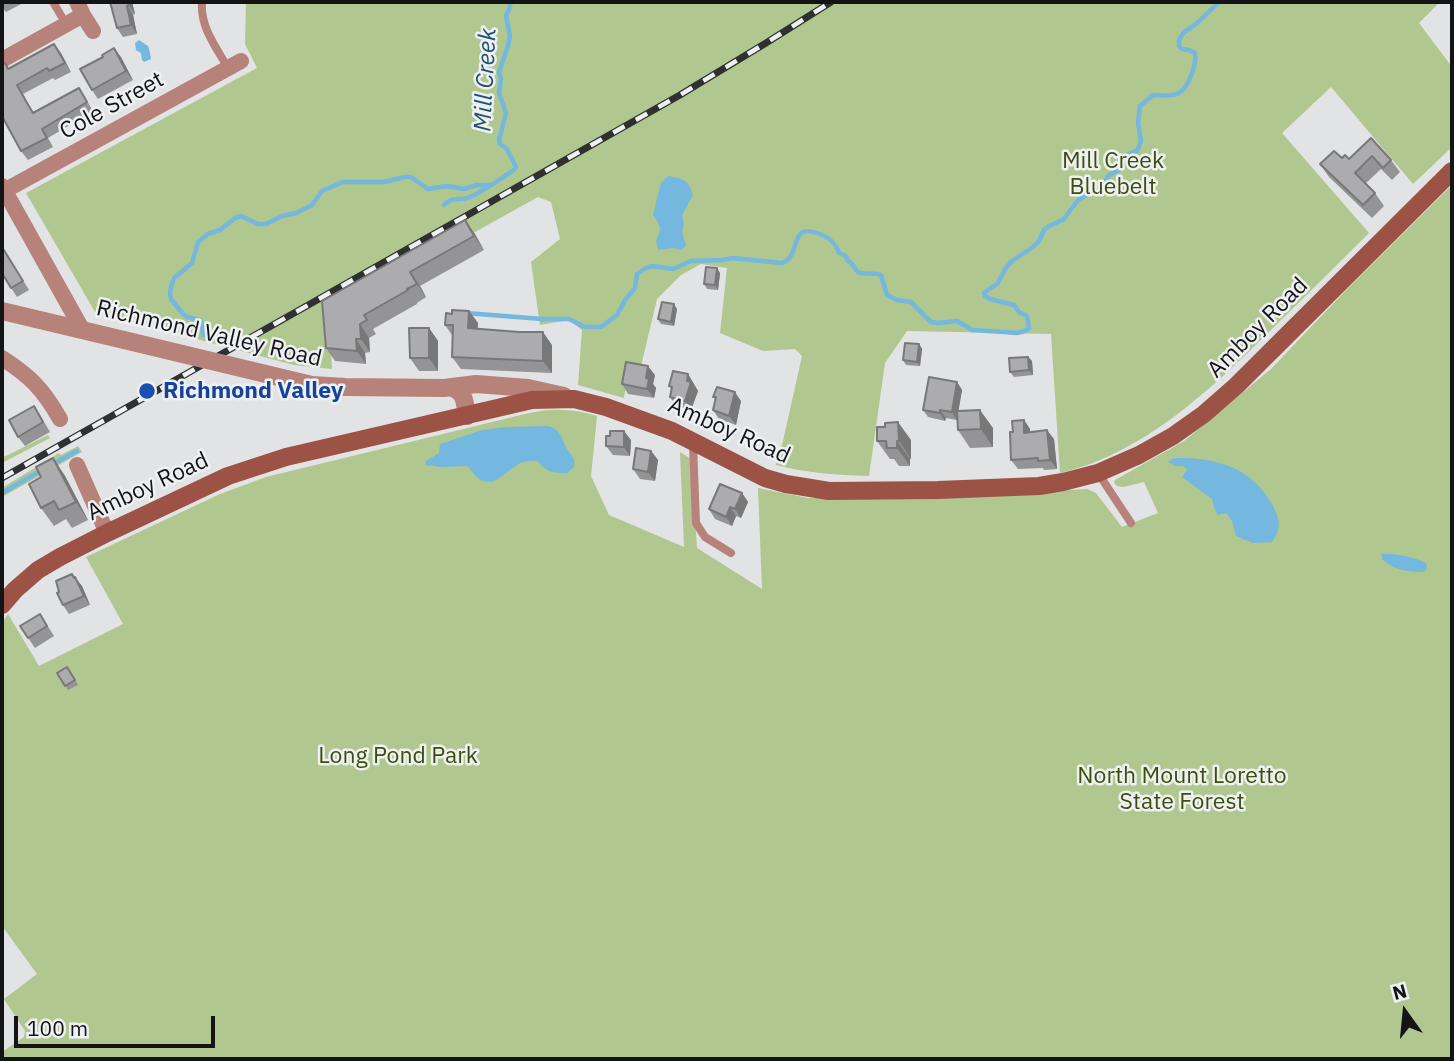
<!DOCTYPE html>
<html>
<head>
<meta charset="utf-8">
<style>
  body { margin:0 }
  #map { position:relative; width:1454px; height:1061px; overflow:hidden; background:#e1e3e5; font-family:"IBM Plex Sans",sans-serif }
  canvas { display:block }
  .frame { position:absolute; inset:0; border:4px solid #131415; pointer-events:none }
  .north { position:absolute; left:1370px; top:977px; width:70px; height:70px; -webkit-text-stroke:5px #eef0f3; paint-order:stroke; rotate:345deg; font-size:19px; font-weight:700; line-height:28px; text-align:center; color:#131415 }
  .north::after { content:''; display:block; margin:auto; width:24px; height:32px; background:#131415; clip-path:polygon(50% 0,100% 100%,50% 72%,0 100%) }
  .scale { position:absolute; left:14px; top:1016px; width:201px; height:32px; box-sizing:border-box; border:4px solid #131415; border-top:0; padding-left:9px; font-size:21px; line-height:24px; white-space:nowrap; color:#131415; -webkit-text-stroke:5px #eef0f3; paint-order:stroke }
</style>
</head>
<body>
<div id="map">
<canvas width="1454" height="1061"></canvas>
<div class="frame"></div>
<div class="north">N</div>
<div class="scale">100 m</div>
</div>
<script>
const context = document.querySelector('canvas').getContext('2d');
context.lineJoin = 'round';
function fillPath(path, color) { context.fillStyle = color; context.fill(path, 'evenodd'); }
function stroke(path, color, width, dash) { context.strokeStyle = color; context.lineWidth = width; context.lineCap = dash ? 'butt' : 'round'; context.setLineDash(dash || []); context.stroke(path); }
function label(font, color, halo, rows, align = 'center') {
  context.font = font + ' "IBM Plex Sans",sans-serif'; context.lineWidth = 5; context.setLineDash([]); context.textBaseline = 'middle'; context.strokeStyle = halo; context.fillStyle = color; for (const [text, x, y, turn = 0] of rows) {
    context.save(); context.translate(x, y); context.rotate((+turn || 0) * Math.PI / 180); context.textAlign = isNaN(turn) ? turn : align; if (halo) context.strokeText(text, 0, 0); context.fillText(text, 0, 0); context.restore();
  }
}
const green = new Path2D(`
  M246 2H1440L1419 23 1452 67V147L1413 184 1331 87 1282 133 1369 233C1338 264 1306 295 1274 327 1213 387 1146 453 1060 473L1051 334 907 331 885 363 869 476C837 475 807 473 776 465L783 441 802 356 795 349 763 351 720 333 727 268 701 264 681 275 657 299 641 366H629L624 398 578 385 582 330 569 320 540 325 531 262 560 239 551 202 538 197 329 313 332 369 294 365 95 312 26 193 257 68 245 44Z
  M1452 185V1059H2V1052L24 1037 25 1031 4 999 37 974 2 926V623L8 614 39 666 123 624 86 557 220 494 266 477 525 414C550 408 572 408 597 416L591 476 609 515 684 547 680 452 691 459 697 548 762 589 758 488 808 498H942L1087 489 1096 493 1122 527 1158 513 1144 482 1123 487 1117 486 1114 483 1115 480 1184 441 1271 369 1350 286Z
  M48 435 50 438 2 463V458Z
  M78 446 82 452 2 497V488L59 453 61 455Z`);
const water = new Path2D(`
  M139 40 148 46C149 48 151 57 151 59L144 62 142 60 141 53 136 50 135 43Z
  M668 176C683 179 688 179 693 195L682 215 684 224 682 231 686 246 681 250 673 248 658 250C654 235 659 240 660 229 660 224 655 219 653 214L661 183Z
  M548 426C560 429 561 437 566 447 570 455 576 457 574 467L567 473C555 473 546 473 539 462 513 454 503 488 483 481 477 479 472 471 467 466L441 467 425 465 426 461 439 453 440 444 482 430 506 427Z
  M1174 458C1216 457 1252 467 1273 506 1280 521 1282 528 1272 542L1253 543 1236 536 1232 521 1226 513 1218 515 1215 510 1212 499 1182 477 1187 470 1183 466H1175L1168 462Z
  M1381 554C1395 553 1413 557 1426 563L1427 568 1424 572C1407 572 1394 570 1382 559Z`);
const stream = new Path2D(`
  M1238 2H1243
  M444 205C454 195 459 202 470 197 485 190 500 179 514 170L516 167 507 149 500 144 499 140 506 113 499 93 501 79 499 72 508 46 510 36 506 16 510 7V2
  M466 313 542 319H569L585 327H601L617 315 625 300 635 288 637 274 646 268 653 266 673 269 691 261 723 260 732 258 782 263C803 255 787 221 820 234 830 238 836 243 839 253L846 256 847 260C853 263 854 268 858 272 863 275 873 272 881 275L887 295 897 300 911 302 931 322 938 323 957 321 972 330 1004 332 1017 333 1025 331 1029 328 1027 316 1019 312 1014 305 990 299 985 296 984 293 998 283 1005 269 1012 261 1033 247 1039 241 1044 230 1049 226 1063 220 1078 200 1103 185 1109 175 1119 170C1125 158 1122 155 1137 151L1141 141 1138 123 1140 106 1153 95C1161 95 1169 97 1177 94 1188 89 1197 65 1195 53L1189 50 1182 49 1179 46V40L1184 32 1195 25 1219 2
  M203 335 202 324 200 320 187 317 183 314 171 299 170 293 171 287 174 278 192 263 198 242 208 234 220 230 235 218 241 216 258 224H266L282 216 296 213 312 205 322 191 343 182H384L405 177H411L428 189 447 186 464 189 477 185H491
  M53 464 77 451
  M2 493 42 470`);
const service = new Path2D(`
  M53 2 66 24
  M202 2C200 27 216 47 228 68
  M693 444 696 523 705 537 731 553
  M1098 473 1131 523`);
const minor = new Path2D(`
  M77 2 83 15 93 31
  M2 60 83 15
  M2 186 83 331
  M4 191 241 61
  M2 358C30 376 43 389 60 419
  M77 465 107 533`);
const tertiary = new Path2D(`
  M2 311 124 340
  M270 375 312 385 345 387 444 388 476 384 528 388 564 396
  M452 388C465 391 465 404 467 416`);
const secondary = new Path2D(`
  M2 605 15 590 38 570 60 557 107 533 228 476 286 457 532 400 574 399 606 407 672 431 765 478 786 484 829 491 938 490 1039 486 1063 482 1098 473 1139 455 1173 436 1204 414 1236 386 1452 171`);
const rail = new Path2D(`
  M2 478 680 95 766 43 831 2`);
const tertiaryBridge = new Path2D(`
  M124 340 270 375`);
const wall = new Path2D(`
  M2 2H25L6 12 2 7Z
  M110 2H132L135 14 133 15 137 34 123 37 117 28Z
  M54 44 71 72 55 80 53 78 23 94 33 112 79 88 93 111 48 138 53 147 28 160 21 151 5 63 9 69Z
  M114 48 133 80 98 99 92 90 103 57Z
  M1371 138 1391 160 1400 172 1392 180 1381 169 1365 184 1375 193 1384 206 1372 218 1329 177 1320 164 1342 158 1349 159Z
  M465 220 484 250 420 286 426 297 417 303V304L373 329 376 334 369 338 370 352 365 353 366 364 335 361 326 348Z
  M2 246 29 290 17 297 4 277 2 278Z
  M720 273 718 290 707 289 704 284Z
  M677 309 674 326 661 324 658 319Z
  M469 311 478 323 477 329 552 345V373L461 369 452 357V335L445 325 452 314Z
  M429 328 438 341V371H419L410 358Z
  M919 344 922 349 920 366 906 365 903 360Z
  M1028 357 1032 361 1033 375 1014 377 1010 372Z
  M688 374 698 391 691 410 676 406 670 397 672 389 669 386Z
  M655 375 653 384 656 388 654 398 628 394 622 384Z
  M957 382 962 390 958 411 993 428V447L970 448 958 430 957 417V420L946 418 945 421 928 417 923 410Z
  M713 397 741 401 736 425 719 419 713 410 715 399Z
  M40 415 50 432 25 446 18 437Z
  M1024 420 1030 429V432L1054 439 1057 469 1044 470 1043 468 1018 469 1011 460 1013 432Z
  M631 440 630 456 613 455 606 446Z
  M911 440V459H910V466H899L894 459H890L877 441Z
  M651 451 658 460 655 481 640 479 633 469Z
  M53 458 65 476 88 520 72 528 66 519 54 526 41 508V477Z
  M742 493 748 502 741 518 736 516 732 526 715 519 709 509Z
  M72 574 82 586 90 605 69 614 63 605 59 592Z
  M40 614 54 636 35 648 20 626Z
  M67 667 78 685 68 690 57 673Z`);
const shadedWall = new Path2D(`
  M128 2H132L135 14 129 5Z
  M127 6 133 15 137 34 131 25Z
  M54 44 61 53 71 72 65 63Z
  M114 48 121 57 133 80 126 71Z
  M465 220 475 234 484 250 474 236Z
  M717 268 720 273 718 290 715 285Z
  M410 272 420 286 426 297 417 284Z
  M674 304 677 309 674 326 671 322Z
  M469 311 478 323 477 341 468 328Z
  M360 324 369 338 370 352 361 339Z
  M429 328 438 341V371L429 358Z
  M543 332 552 345V373L543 361Z
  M356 339 365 353 366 364 357 351Z
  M919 344 922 349 920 366 917 362Z
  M1028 357 1032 361 1033 375 1029 370Z
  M648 366 655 375 653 384 656 388 654 398 647 389 646 378Z
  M688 374 698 391 691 410 685 401Z
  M957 382 962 390 957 420 952 412Z
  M735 392 741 401 736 425 729 416Z
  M940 410 946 418 945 421 940 413Z
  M980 410 993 428V447L981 429Z
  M1024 420 1030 429 1031 442 1024 433Z
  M898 422 911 440V459L899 441Z
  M1047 430 1054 439 1057 469 1050 460Z
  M624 431 631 440 630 456 624 447Z
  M897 441 910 459V466L897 448Z
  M651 451 658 460 655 481 648 472Z
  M53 458 65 476 88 520 76 502Z
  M742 493 748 502 741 518 735 509Z
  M730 507 736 516 732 526 726 517Z
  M72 574 82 586 90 605 84 596Z`);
const building = new Path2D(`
  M110 2H128L129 5 127 6 131 25 117 28Z
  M54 44 65 63 49 71 47 68 17 85 27 103 33 113 79 88 87 102 42 129 47 138 21 151 2 116V65L5 63 8 69Z
  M114 48 126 71 92 90 80 69 103 57 102 55Z
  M1371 138 1391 160 1383 168 1372 156 1355 173 1375 193 1363 205 1320 164 1334 151 1342 158 1345 155 1349 159Z
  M465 220 474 236 410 272 417 284 407 289 408 290 364 315 367 320 360 324 361 339H356L357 351 326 348 322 301Z
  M2 247 23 281 11 288 2 273Z
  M706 267 717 268 715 285 704 284Z
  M662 302 674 304 671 322 658 319Z
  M452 310 469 311 468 328 519 332H543V361L452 357 453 325H445L446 313 452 314Z
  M409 328H429V358H410Z
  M905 343 919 344 917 362 903 360Z
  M1028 357 1029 370 1010 372 1009 358Z
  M626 362 648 366 646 378 649 379 647 389 622 384Z
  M673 371 688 374 687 381 691 382 685 401 670 397 672 387 669 386Z
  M929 377 957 382 952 412 940 410V413L923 410Z
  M717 387 735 392 729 416 713 410 716 397H713Z
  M34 406 43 422 18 437 9 420Z
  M980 410 981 429 958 430 957 411Z
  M1024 420V433L1047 430 1050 460 1038 461V458L1011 460 1010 432H1013L1012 421Z
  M898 422 899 441H897V448H887L886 441H877V427H885V423Z
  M610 431H624V447L606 446V436H610Z
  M636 448 651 451 648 472 633 469Z
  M53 458 76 502 59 510 54 501 41 508 29 484 41 477 36 467Z
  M720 484 742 493 735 509 730 507 726 517 709 509Z
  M72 574 74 578 75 577 84 596 63 605 57 593 59 592 56 581Z
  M40 614 47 626 28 638 20 626Z
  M67 667 75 680 65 686 57 673Z`);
const markers = [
  [147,391,9,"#1a4fb4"]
];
const streetNames = [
  ["Cole Street",112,106,-29],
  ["Amboy Road",1258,328,-45],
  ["Richmond Valley Road",209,334,13],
  ["Amboy Road",729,431,24],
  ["Amboy Road",148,487,-25]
];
const parkNames = [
  ["Mill Creek",1113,161],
  ["Bluebelt",1113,187],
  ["Long Pond Park",398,756],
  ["North Mount Loretto",1182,776],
  ["State Forest",1182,802]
];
const transitNames = [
  ["Richmond Valley",163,391]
];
const waterNames = [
  ["Mill Creek",486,80,-87]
];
fillPath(green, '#b0c78f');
fillPath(water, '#74b7df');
stroke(stream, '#74b7df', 4.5);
stroke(service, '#b78279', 8);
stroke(minor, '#b78279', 16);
stroke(tertiary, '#b78279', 18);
stroke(secondary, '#9d5246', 18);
stroke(rail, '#2f3031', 7);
stroke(rail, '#eef0f3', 4.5, [13]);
stroke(tertiaryBridge, '#b78279', 18);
fillPath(wall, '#949395');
fillPath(shadedWall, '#787879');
fillPath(building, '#acabad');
stroke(building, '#787879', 2);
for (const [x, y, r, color] of markers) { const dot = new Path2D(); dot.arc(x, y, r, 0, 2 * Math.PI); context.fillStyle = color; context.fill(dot); stroke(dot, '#eef0f3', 2.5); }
label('23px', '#131415', '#eef0f3', streetNames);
label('23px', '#3a5009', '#eef0f3', parkNames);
label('bold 23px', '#164399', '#eef0f3', transitNames, 'left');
label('italic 24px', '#205370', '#eef0f3', waterNames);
</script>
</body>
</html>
